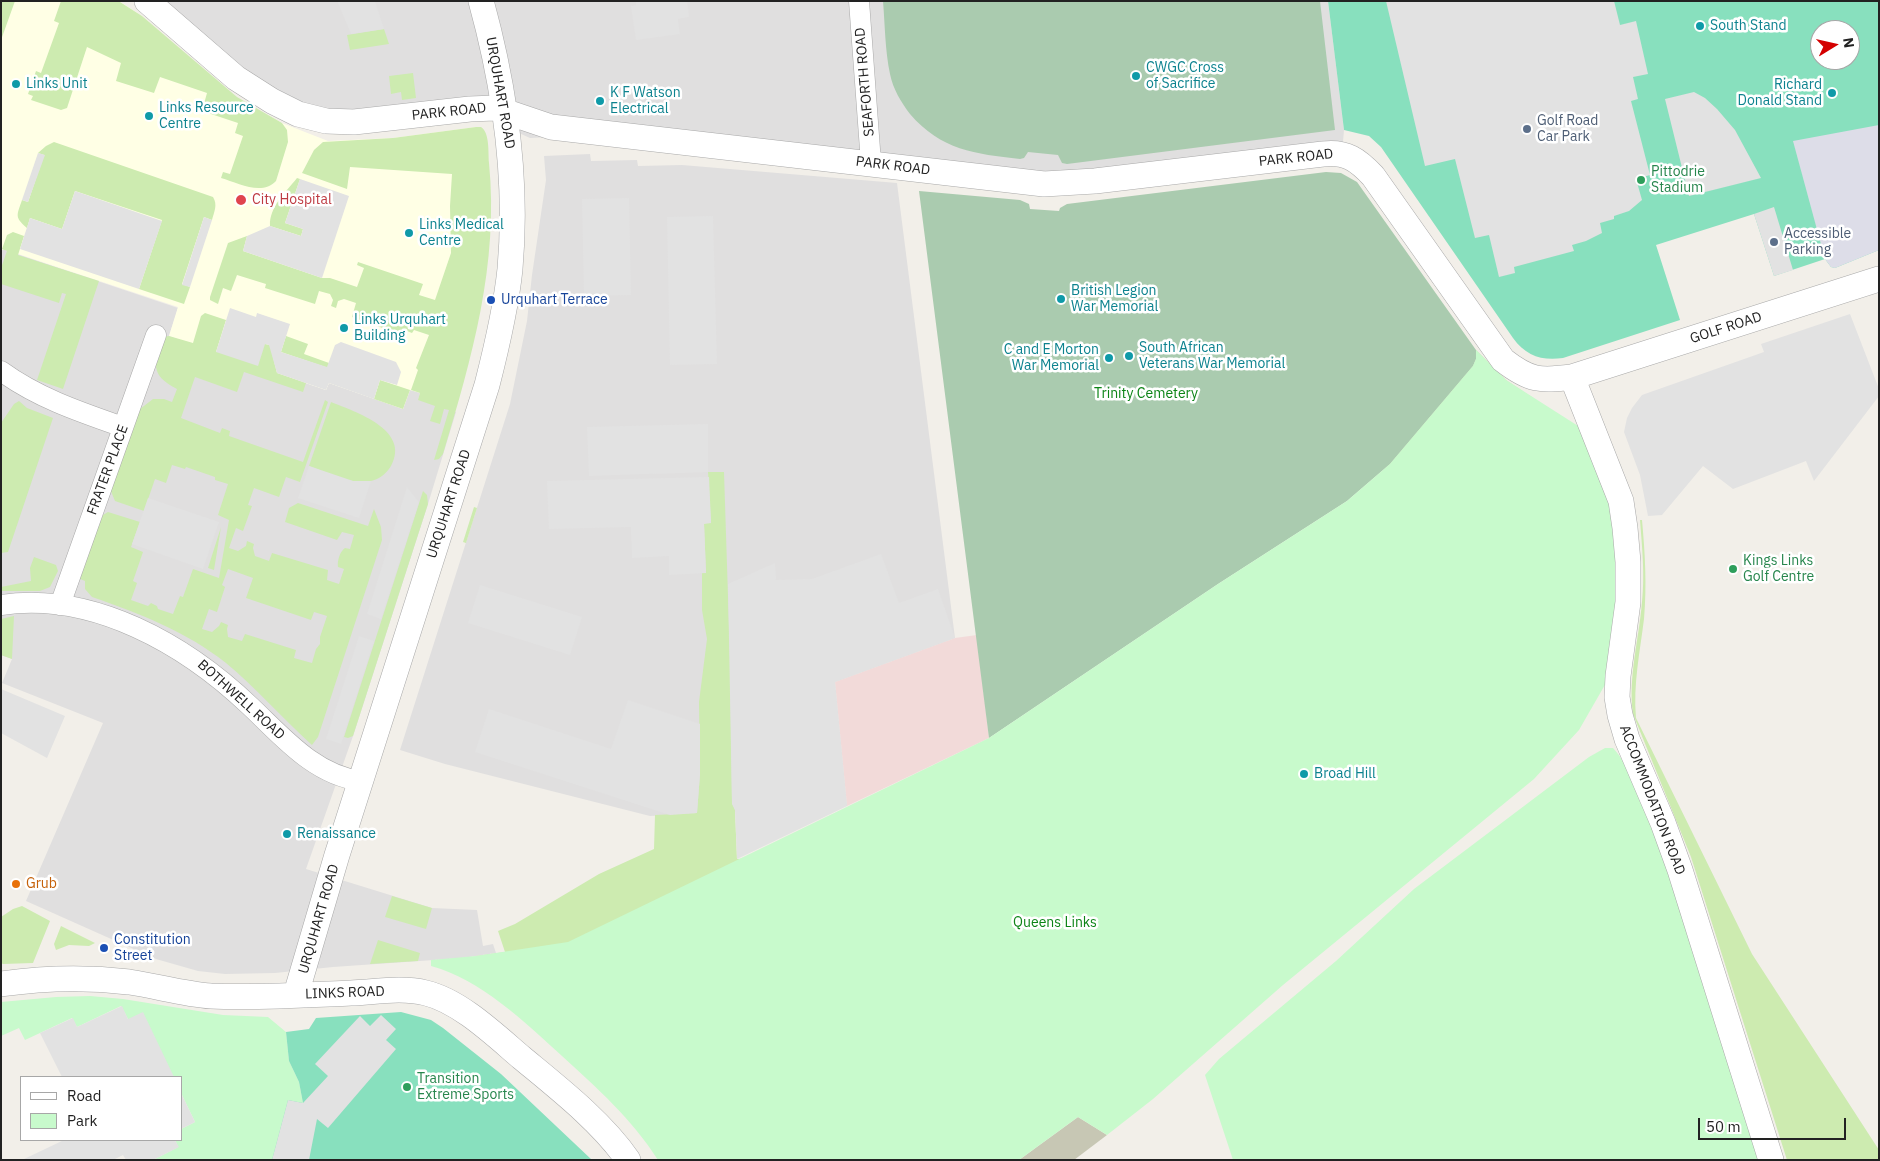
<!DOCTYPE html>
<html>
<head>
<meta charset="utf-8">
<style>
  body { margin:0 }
  #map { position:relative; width:1880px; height:1161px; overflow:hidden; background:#f2efe9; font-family:"IBM Plex Sans",sans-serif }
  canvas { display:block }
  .frame { position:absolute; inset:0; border:2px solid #222; pointer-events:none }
  .legend { position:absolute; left:20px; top:1076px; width:162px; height:65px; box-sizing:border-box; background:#fff; border:1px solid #a7a7a7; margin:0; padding:6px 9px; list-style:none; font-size:15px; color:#222 }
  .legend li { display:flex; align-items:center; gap:10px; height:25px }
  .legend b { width:25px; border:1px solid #a7a7a7 }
  .north { position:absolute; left:1810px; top:20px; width:50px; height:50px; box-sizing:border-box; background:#fff; border:1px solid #a7a7a7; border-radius:50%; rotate:81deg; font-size:14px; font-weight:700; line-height:20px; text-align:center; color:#222 }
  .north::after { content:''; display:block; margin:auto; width:18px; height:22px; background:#d40000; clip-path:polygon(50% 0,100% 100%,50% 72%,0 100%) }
  .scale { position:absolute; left:1698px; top:1118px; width:148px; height:22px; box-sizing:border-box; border:2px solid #222; border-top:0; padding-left:6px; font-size:15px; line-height:18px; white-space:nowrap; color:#222; -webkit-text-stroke:4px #fff; paint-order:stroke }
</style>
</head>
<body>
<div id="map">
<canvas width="1880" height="1161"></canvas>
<div class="frame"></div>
<ul class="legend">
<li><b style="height:6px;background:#fff"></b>Road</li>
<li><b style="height:14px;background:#c8facc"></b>Park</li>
</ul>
<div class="north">N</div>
<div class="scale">50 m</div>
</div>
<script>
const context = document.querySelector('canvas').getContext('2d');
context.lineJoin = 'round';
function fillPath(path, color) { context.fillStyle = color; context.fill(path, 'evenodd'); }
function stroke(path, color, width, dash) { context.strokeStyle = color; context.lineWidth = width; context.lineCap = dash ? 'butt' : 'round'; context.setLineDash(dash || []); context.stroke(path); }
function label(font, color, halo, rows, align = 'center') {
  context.font = font + ' "IBM Plex Sans",sans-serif'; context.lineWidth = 5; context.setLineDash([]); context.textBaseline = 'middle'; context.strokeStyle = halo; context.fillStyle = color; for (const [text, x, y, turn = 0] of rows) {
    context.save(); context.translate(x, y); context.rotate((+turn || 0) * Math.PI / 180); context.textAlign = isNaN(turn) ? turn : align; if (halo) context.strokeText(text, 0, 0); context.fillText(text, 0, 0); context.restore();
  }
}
const residential = new Path2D(`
  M147 1H1328L1344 130 1342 153 1095 181 613 134 530 138 484 117 298 114Z
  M590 154 591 161 637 160 638 166 682 165 897 183 955 638 835 682 847 806 650 816 445 764 400 750 510 404 527 321 532 275 546 180 544 156Z
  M2 249 178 308 169 336 326 390 329 383 403 409 410 390 420 392 456 412 428 504 353 736 306 869 432 908 477 910 483 946 493 944 496 953 463 958 333 967 275 973 225 974 198 971 156 959 26 901 103 723 2 683 12 659 1 655Z`);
const commercial = new Path2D(`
  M977 635 989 738 847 806 835 682 955 638Z`);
const education = new Path2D(`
  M1 1H119L142 16 237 98 282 123 328 141 393 138 476 127 458 279 418 400 420 393 410 390 403 409 329 383 326 390 169 336 178 307 3 249 1 252Z`);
const construction = new Path2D(`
  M1078 1117 1107 1135 1074 1160H1019Z`);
const grass = new Path2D(`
  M1 1H15L1 40Z
  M61 1 120 2 142 16 237 97 282 123 287 130 288 142 276 181C262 196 238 183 221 178L223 172 230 174 243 136 235 133 238 123 202 111 207 93 160 77 154 93 116 81 121 63 87 47 67 108 61 110 31 100 33 96 28 94 36 71 41 73 59 23 54 21Z
  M384 29 389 44 350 50 347 35Z
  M413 73 416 98 402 100 401 92 391 94 389 76Z
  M476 127H481C490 133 488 152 489 163 499 264 472 358 443 454L439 459 434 460 449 410 444 409 440 424 430 421 435 406 418 400 420 393 411 390 418 370 416 368 429 335 414 330 412 333 407 331 402 335 352 317 356 303 344 299 338 301 336 308 331 306 333 300 330 294 319 291 315 304 265 288 266 284 237 275 231 291 223 288 218 304 210 300V297L228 243 247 236 243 251 322 278H330L357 287 364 268 357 265 358 262 423 284 419 295 435 300 451 253 450 206 452 174 350 167 347 189 302 173 314 150 323 142 393 138Z
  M54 142 213 197C218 205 214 212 212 220L204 217 182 284 190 287 184 304 139 289 162 220 75 191 62 229 30 218 27 228C14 217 17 215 22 200L28 202 44 155 38 153 46 146Z
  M297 178 300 179 285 223 303 229 301 236 270 226C269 207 286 192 297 178Z
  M13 232 24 236 18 255 99 281 63 389 37 380 66 294 62 293 59 303 1 284V268L7 251 2 249 7 235Z
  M205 313 226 320 216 352 265 344 270 345 277 373 306 383 303 392 244 372 237 392 195 377 181 418 220 433 222 428 230 431 229 436 303 462 325 400 328 402 300 482 286 477 279 497 254 488 248 505 252 506 243 531 236 528 229 548 238 551 246 546 247 541 254 544 253 548 255 556 269 561 272 553 328 570 327 580 339 584 344 569 338 567C337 561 340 551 345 548L350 549 354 535 342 532 337 540 285 522 289 508 298 503 368 526 374 509 381 527 382 540 318 737 312 745C282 718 256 688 226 663 187 632 139 613 92 597L85 589V581L78 578 103 515 108 512 140 522 131 547 143 552 133 581 137 583 131 600 148 606 151 603 157 606 158 609 173 614 180 596 183 597 193 569 219 578 229 520 218 515 228 484 215 480V477L186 467 185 469 172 465 166 483 155 479 144 511 115 501 110 489 140 409 153 399H164L172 402 177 389C148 374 155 363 163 337L169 336 193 343 201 316ZM228 569 253 578 246 598 311 620 314 612 327 616 320 637V644L316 649 312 663 294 658 296 650 245 634 242 641 228 637 227 629 228 625 221 622 219 626 212 632 202 629 209 609 217 612 225 587 222 585Z
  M286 336 308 344 304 354 329 363 328 368 281 352Z
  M1476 350 1506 380 1551 410 1481 474 1313 613 1251 644 1204 678 1126 725 1034 786 941 841 897 871 842 901 797 886 771 885 746 893 708 909 603 929 596 932 584 940 543 957 477 960 476 956 505 952 498 931 515 924 599 874 654 849 655 815 697 813 700 774 699 702 707 639 702 610V573H706L704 523H711L708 472H724L730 658 732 803 735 810 737 859 922 846 1021 788 1338 563 1376 477 1390 464 1473 366 1476 359Z
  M380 380 410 390 403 409 374 399Z
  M19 401 27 408 53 418 8 552 1 553V423L14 404Z
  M331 402C356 412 411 430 391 466 385 476 376 481 365 482 347 483 326 472 309 466Z
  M423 491 427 495 428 504 353 736 348 738 344 737Z
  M474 507 477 508 466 543 463 542Z
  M1640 520H1642C1645 553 1647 585 1644 619 1640 652 1633 684 1636 718L1752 954 1879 1150V1160H1787L1691 857 1633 714C1628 677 1639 639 1642 602 1645 574 1642 547 1640 520Z
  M221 527 214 570 208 568Z
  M34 557 56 565 58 571 50 587 40 591H1V587L31 581 30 568Z
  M14 616 12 659 1 655V619Z
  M392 896 432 908 426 929 385 917Z
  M22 906 50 921 33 963 3 964 1 963V917L13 909Z
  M61 926 95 943 89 946 69 945 56 950 54 944Z
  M378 940 420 953 418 961 370 964Z`);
const cemetery = new Path2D(`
  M883 1H1320L1335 130 1067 164 1062 163 1058 155 1028 152 1024 158 1020 159C975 154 941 150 910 114 901 102 893 89 890 74 885 50 885 25 883 1Z
  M1326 172 1341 173 1357 182 1476 350V359L1473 366 1390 464 1347 501 1218 584 989 738 919 191 1020 200 1029 204 1030 209 1059 211 1060 208 1067 204Z`);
const park = new Path2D(`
  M1476 350 1506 380 1586 431 1614 511 1620 597 1606 683 1579 730 1534 779 1283 985 1153 1099 1107 1135 1078 1117 1019 1160H658C632 1119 597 1088 562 1056 525 1022 480 979 431 966V960L476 956 568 942 989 738 1218 584 1347 501 1390 464 1473 366 1476 359Z
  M1605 748H1613C1631 767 1641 802 1651 826 1694 935 1725 1048 1759 1160H1233L1205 1075 1219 1059 1336 961 1414 889 1589 757Z
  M90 996 123 999 223 1015 268 1017 286 1032 289 1061 299 1082 303 1103 272 1160H153L178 1147 175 1140H181V1129L195 1122 181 1093V1077H174L128 1019 121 1006 77 1027 72 1018 25 1040 19 1028 1 1036V1002L56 997Z`);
const pitch = new Path2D(`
  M1328 1H1879V250L1835 268 1831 267 1825 259 1774 276 1754 214 1656 245 1680 320 1563 358C1542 361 1526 356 1513 338L1381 147 1369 136 1344 130ZM1820 30H1850V60H1820Z
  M401 1012 431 1020 443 1028 501 1074 592 1160H272L288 1100 303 1103 299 1082 289 1061 286 1032 309 1029 316 1018Z`);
const parking = new Path2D(`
  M337 1H375L384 29 351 34Z
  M636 1H687L689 17 678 19 680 34 636 40 631 6 636 5Z
  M1386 1H1614L1620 25 1636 21 1648 74 1633 77 1638 99 1631 101 1650 175 1636 179 1642 200 1629 211 1614 216V219L1600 223 1602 233 1586 241 1572 245 1574 251 1514 267 1515 273 1499 277 1489 235 1475 238 1455 159 1425 166Z
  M1694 92 1705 98 1717 109 1735 130 1761 178 1689 196 1665 99Z
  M38 153 45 155 28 202 22 200Z
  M300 179 349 196 322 278 243 251 247 236 270 226 301 236 303 229 285 223Z
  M75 191 162 221 139 289 20 249 30 218 62 229Z
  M629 198 631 295 584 296 582 199Z
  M1774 207 1793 270 1774 276 1754 214Z
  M713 216 717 364 670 365 667 217Z
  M204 217 212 220 190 287 182 285Z
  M230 308 256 317 257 313 290 324 281 352 327 367 335 345 341 342 396 362 401 372 397 385 380 380 374 399 329 383 326 390 277 373 269 345 265 344 258 366 216 352Z
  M1850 314 1879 389V396L1814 481 1806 461 1733 489 1703 466 1662 515 1648 516 1640 475 1624 432 1627 418 1632 408 1642 395 1764 352 1761 344Z
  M708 424V472L589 476 587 427Z
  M309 466 353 481H371L359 518 298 498Z
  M709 477 711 523 704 524 706 573 669 575V556L632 558 631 527 549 529 547 481Z
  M407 487 419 502 381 619 367 614Z
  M148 498 219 522 203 569 132 544Z
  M881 554 899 603 938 589 955 638 835 682 847 806 737 859 735 810 732 804 728 584 775 563 776 580 812 579Z
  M480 585 582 617 570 655 468 623Z
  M359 636 374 641 341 744 326 739Z
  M1 689 65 716 47 758 1 733Z
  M628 700 700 724V774L697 813 670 815 475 752 489 709 611 749Z
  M122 1006 128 1019 143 1012 174 1077H62L40 1033 73 1018 77 1027Z
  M381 1015 396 1029 386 1040 396 1049 328 1128 317 1119 309 1160H272L288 1100 303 1103 328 1076 315 1064 360 1016 370 1026Z
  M181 1093 195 1122 181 1129Z
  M64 1140H175L179 1147 153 1160H126L123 1155 113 1160H22Z`);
const plaza = new Path2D(`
  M1879 125V250L1835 268 1831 267 1825 259 1793 141Z`);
const minor = new Path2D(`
  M859 1 871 163
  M1 371C38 398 80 412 123 427
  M1 605C93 591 186 645 250 706 282 736 314 775 361 781
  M60 605 156 335`);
const tertiary = new Path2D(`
  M147 1 236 78 272 101 298 114 326 121 354 122 470 109 495 108 551 127 1044 184 1095 181 1323 154C1346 151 1358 160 1373 176L1503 360C1530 381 1540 381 1572 377L1879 279
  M1572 377 1621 501 1625 528 1628 562V602L1618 676 1617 697 1620 715 1627 739 1663 823 1680 870 1771 1160
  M1 984C43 978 87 977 129 982 157 986 183 994 211 996 257 998 305 995 351 993 375 992 402 987 426 993 460 1001 496 1036 522 1058 557 1087 602 1122 628 1160
  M296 994 337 855 487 385C497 346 506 308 510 269 518 178 505 88 481 1`);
const markers = [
  [1700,26,5,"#0f9aa8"],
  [1136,76,5,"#0f9aa8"],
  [16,84,5,"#0f9aa8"],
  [1832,93,5,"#0f9aa8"],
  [600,101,5,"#0f9aa8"],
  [149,116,5,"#0f9aa8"],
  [1527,129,5,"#5c6f8a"],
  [1641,180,5,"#2e9e5b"],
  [241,200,6,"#e0444e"],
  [409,233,5,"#0f9aa8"],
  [1774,242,5,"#5c6f8a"],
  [1061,299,5,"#0f9aa8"],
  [491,300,5,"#1a4fb4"],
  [344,328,5,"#0f9aa8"],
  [1129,356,5,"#0f9aa8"],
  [1109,358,5,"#0f9aa8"],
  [1733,569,5,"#2e9e5b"],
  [1304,774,5,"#0f9aa8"],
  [287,834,5,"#0f9aa8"],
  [16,884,5,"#e8710a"],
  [104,948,5,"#1a4fb4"],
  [407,1087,5,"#2e9e5b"]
];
const cultureNames = [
  ["South Stand",1710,26],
  ["CWGC Cross",1146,68],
  ["of Sacrifice",1146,84],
  ["Links Unit",26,84],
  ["Richard",1822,85,"right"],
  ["Donald Stand",1822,101,"right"],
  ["K F Watson",610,93],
  ["Electrical",610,109],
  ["Links Resource",159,108],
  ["Centre",159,124],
  ["Links Medical",419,225],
  ["Centre",419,241],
  ["British Legion",1071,291],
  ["War Memorial",1071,307],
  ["Links Urquhart",354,320],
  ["Building",354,336],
  ["South African",1139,348],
  ["Veterans War Memorial",1139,364],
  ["C and E Morton",1099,350,"right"],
  ["War Memorial",1099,366,"right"],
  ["Broad Hill",1314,774],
  ["Renaissance",297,834]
];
const streetNames = [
  ["SEAFORTH ROAD",865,82,-95],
  ["URQUHART ROAD",500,93,80],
  ["PARK ROAD",449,112,-6],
  ["PARK ROAD",1296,158,-6],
  ["PARK ROAD",893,166,7],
  ["GOLF ROAD",1726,328,-18],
  ["FRATER PLACE",108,470,-70],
  ["URQUHART ROAD",449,504,-72],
  ["BOTHWELL ROAD",241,700,42],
  ["ACCOMMODATION ROAD",1652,800,69],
  ["URQUHART ROAD",319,919,-74],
  ["LINKS ROAD",345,993,-2]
];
const serviceNames = [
  ["Golf Road",1537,121],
  ["Car Park",1537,137],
  ["Accessible",1784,234],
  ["Parking",1784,250]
];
const leisureNames = [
  ["Pittodrie",1651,172],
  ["Stadium",1651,188],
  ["Kings Links",1743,561],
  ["Golf Centre",1743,577],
  ["Transition",417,1079],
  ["Extreme Sports",417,1095]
];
const healthNames = [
  ["City Hospital",252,200]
];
const transitNames = [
  ["Urquhart Terrace",501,300],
  ["Constitution",114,940],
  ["Street",114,956]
];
const parkNames = [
  ["Trinity Cemetery",1146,394],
  ["Queens Links",1055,923]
];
const foodNames = [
  ["Grub",26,884]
];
fillPath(residential, '#e0dfdf');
fillPath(commercial, '#f2dad9');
fillPath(education, '#ffffe5');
fillPath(construction, '#c7c7b4');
fillPath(grass, '#cdebb0');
fillPath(cemetery, '#aacbaf');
fillPath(park, '#c8facc');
fillPath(pitch, '#88e0be');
fillPath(parking, '#e2e2e2');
fillPath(plaza, '#dddde8');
stroke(minor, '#a9a9a9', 21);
stroke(tertiary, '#a9a9a9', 26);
stroke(minor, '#fff', 20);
stroke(tertiary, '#fff', 25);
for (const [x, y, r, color] of markers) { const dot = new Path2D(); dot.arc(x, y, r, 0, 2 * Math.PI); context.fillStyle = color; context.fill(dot); stroke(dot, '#fff', 2); }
label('14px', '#0d838f', '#fff', cultureNames, 'left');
label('14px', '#222', '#fff', streetNames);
label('14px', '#4e5e75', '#fff', serviceNames, 'left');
label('14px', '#27864d', '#fff', leisureNames, 'left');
label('14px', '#be3a42', '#fff', healthNames, 'left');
label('14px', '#164399', '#fff', transitNames, 'left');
label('14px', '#0c8416', '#fff', parkNames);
label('14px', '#c56008', '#fff', foodNames, 'left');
</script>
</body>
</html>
